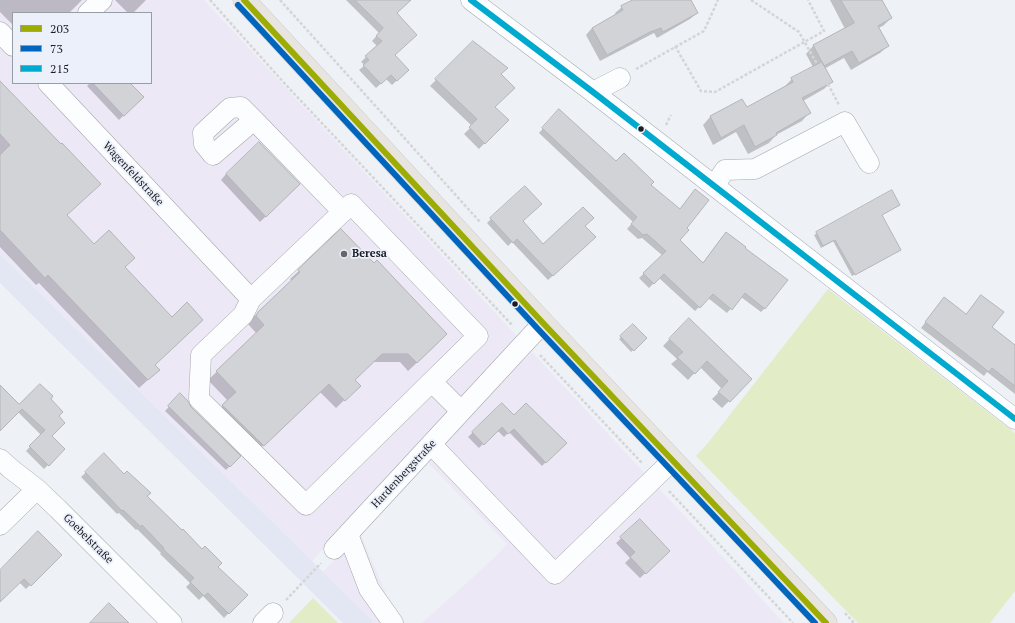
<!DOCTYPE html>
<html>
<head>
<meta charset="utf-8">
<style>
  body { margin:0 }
  #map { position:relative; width:1015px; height:623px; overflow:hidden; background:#eef1f6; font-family:"PT Serif",serif }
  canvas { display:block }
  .legend { position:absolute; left:12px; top:12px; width:140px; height:72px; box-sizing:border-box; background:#ebf0fa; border:1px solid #989ca3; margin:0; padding:5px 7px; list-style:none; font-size:12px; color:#1c1d21 }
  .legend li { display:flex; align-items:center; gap:8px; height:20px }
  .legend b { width:20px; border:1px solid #989ca3 }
</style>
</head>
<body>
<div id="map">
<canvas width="1015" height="623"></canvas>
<ul class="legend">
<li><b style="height:5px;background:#9cac02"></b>203</li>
<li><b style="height:5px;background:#0065bd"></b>73</li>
<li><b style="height:5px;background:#00a9ce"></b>215</li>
</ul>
</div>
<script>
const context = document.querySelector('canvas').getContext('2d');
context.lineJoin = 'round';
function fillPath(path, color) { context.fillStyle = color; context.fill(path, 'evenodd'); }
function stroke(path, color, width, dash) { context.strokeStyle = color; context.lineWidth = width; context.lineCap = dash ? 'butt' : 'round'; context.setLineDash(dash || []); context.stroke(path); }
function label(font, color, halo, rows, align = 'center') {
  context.font = font + ' "PT Serif",serif'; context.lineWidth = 3.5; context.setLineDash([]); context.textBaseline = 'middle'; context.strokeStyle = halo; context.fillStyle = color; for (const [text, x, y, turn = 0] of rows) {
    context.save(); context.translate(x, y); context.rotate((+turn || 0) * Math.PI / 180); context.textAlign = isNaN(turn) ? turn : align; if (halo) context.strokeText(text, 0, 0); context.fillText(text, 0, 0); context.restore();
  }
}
const commercial = new Path2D(`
  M0 0H204L517 336 312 561 0 254ZM13 13H151V83H13Z
  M532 352 679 510 784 623H422L494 558 507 544 428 463 502 382Z
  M360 533 391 605 405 623H375L323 572Z`);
const built = new Path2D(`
  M0 254 312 561 375 623H343L0 283Z`);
const green = new Path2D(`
  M828 289 1015 433V591L990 623H858L696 456 708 443Z
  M313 598 338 623H289Z`);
const shadow = new Path2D(`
  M0 0H82L69 13H13V25L0 12Z
  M115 0H146L133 13H128Z
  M346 0H398L396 13 394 55 408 70 392 85 386 79 376 88 359 70 365 65 361 62 377 46 372 41 379 33Z
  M635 0H689L697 13 690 19 657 38 654 33 600 61 586 35 592 28 616 15 615 13 622 7Z
  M830 0H881L891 18 883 26 878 28 888 46 880 53 851 70 844 58 824 69 831 82 824 89 803 101 809 113 802 121 776 135 769 143 748 154 736 132 713 145 703 125 710 117 742 100 746 109 784 87 792 79 813 67 806 54 813 46 845 29Z
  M473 42 500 74 494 107 507 120 479 149 464 134 472 126 430 86Z
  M0 82 66 216 94 246 124 267 172 318 154 365 159 370 139 388 39 283 36 285 0 247Z
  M90 83H128L142 97 119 120 87 86Z
  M555 115 616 163 650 185 686 229 678 240 702 264 722 237 744 248 765 308 761 312 741 297 727 313 708 298 695 311 659 278 649 288 639 278 663 256 642 238 638 239 627 229 633 222 539 133Z
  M226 174 293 190 260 222 221 180Z
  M892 192 899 205 881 215 899 250 852 276 833 241 821 248 814 235Z
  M491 219 522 221 543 245 584 226 591 241 548 280 512 242 508 246 487 223Z
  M341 230 438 343 408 371 400 362H373L354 380 359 386 336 408 320 392 255 453 214 414 228 401 208 380 257 334 248 324 249 321 292 281 290 279 299 271Z
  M944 298 966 315 991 327 1015 349V394L987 372 984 376 921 328Z
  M633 325 646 338 631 352 619 339Z
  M682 326 751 379 722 408 712 399 722 389 700 367 688 380 671 364 677 359 663 346Z
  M0 392 19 406 49 399 50 436 64 449 44 469 26 451 41 435 18 412 0 425Z
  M180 395 190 408 239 456 226 470 165 411Z
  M502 404 514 416 565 443 542 466 509 432 504 437 497 430 479 448 468 437Z
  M104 455 246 595 224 618 203 596 199 600 186 587 190 583 160 554 161 553 137 529 136 530 119 513 117 514 81 477Z
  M640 520 664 556 640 578 625 563 630 558 616 543Z
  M60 555 26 589 19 582 0 601V571Z`);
const building = new Path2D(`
  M355 0H411L397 13 417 35 395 55 409 70 397 81 391 75 381 84 363 65 369 60 365 56 382 41 376 36 383 28Z
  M633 0H691L698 13 663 32 661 28 650 32 607 55 592 28 623 10 621 6Z
  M841 0H882L892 18 878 26 889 46 859 63 852 51 824 66 813 45 854 23Z
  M473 41 508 68 501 74 515 88 495 107 509 120 485 144 469 127 477 119 435 79Z
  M822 62 833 82 802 98 811 113 776 133 777 135 755 147 744 125 721 138 710 116 742 99 747 107 793 82 791 78Z
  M0 81 61 144 62 143 101 184 67 215 94 244 109 230 135 258 125 267 172 317 187 302 203 320 155 365 160 370 148 380 48 275 45 278 0 230V155L10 145 0 134Z
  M93 83H130L144 97 124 116Z
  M559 109 616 161 624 153 654 182 651 185 680 209 695 189 709 200 687 228 689 230 680 240 703 263 726 232 746 247 745 248 788 280 765 309 745 293 732 310 713 294 700 308 664 274 654 284 643 273 666 251 647 234 643 235 631 224 637 217 542 128Z
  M259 142 300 184 266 217 226 174Z
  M525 186 542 204 523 221 543 244 583 207 594 218 585 226 596 237 553 276 517 239 513 243 490 218Z
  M892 190 900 205 882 215 901 250 855 275 835 240 823 246 816 232Z
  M341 229 374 263 377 260 447 334 417 363 408 354H382L355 380 361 386 345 401 329 384 264 446 222 405 236 392 216 371 264 325 256 316 258 312 300 272 298 270Z
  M981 295 1004 312 992 327 1015 345V386L992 368 989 372 925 322 944 297 966 314Z
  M689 318 752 379 730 402 718 392 728 381 707 361 695 374 677 357 683 352 669 339Z
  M633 324 647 338 634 351 620 336Z
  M40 384 53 396 51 399 63 412 59 416 65 423 52 436 65 449 49 466 29 446 45 430 22 409 0 431V385L19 404Z
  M180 393 188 401 191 407 241 456 230 467 168 406Z
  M502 403 514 415 526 403 567 443 546 463 514 429 508 434 502 427 484 445 472 432Z
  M104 453 124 474 127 471 151 493 147 496 182 530 183 529 202 549 205 546 222 563 218 567 248 595 229 614 208 593 204 596 190 582 194 578 163 549 164 548 142 525 141 527 123 510 122 511 85 472Z
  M640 519 670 551 646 574 630 557 635 552 620 537Z
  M38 531 62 555 31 586 24 579 0 602V570Z
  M109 603 129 623H90Z`);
const path = new Path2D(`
  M210 0 286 85 513 326
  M280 0 480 222
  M751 0 799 32 817 64
  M675 46 701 91 715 92 824 31 808 0
  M636 69 704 31 718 0
  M828 84 839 105
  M666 125 671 115
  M540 355 642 463
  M669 491 793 623
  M286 600 321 563
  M845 613 854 623`);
const minor = new Path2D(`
  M471 0 593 92 1015 419
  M88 13 102 0
  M0 32 13 46
  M48 83 251 299
  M593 92 620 78
  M254 120 213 155 204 144 203 133 230 108 241 107 254 120 343 212
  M714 186 725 170 755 169 845 122 869 163
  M351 204 478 336 306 505 199 399 201 355 243 315 251 299Z
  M432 382 461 411
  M431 444 555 574 673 460
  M0 459 11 469 37 489 58 509 172 623
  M0 525 37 489
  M348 534 369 589 393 623
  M334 549 543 323
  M263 623 273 613`);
const major = new Path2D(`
  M244 0 543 323 826 623`);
const bus1 = new Path2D(`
  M244 0 543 323 826 623`);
const bus2 = new Path2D(`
  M238 5 537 328 815 623`);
const bus3 = new Path2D(`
  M471 0 593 92 1015 419`);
const markers = [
  [641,129,3.5,"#1c1d21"],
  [344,254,4,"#66676c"],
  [515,304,3.5,"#1c1d21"]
];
const streetNames = [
  ["Wagenfeldstraße",133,174,47],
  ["Hardenbergstraße",404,474,-47],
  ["Goebelstraße",88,539,45]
];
const poiNames = [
  ["Beresa",352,254]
];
fillPath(commercial, '#ede8f5');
fillPath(built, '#e2e7f3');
fillPath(green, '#e2ecc7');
fillPath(shadow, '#0003');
fillPath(building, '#d1d3d7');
stroke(building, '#b3b5b9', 1);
stroke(minor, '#a5a7ab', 21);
stroke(major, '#cbcdcf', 23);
stroke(path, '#d4d5d7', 2.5, [3, 2]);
stroke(minor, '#fcfdfe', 20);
stroke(major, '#e8e4e0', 22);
stroke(bus1, '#9cac02', 6);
stroke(bus2, '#0065bd', 6);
stroke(bus3, '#00a9ce', 6);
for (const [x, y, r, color] of markers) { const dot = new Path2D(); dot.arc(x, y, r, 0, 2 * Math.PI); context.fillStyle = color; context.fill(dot); stroke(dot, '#ebf0fa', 1.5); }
label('11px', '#1c1d21', '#ebf0fa', streetNames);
label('bold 11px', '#1c1d21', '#ebf0fa', poiNames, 'left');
</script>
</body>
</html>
